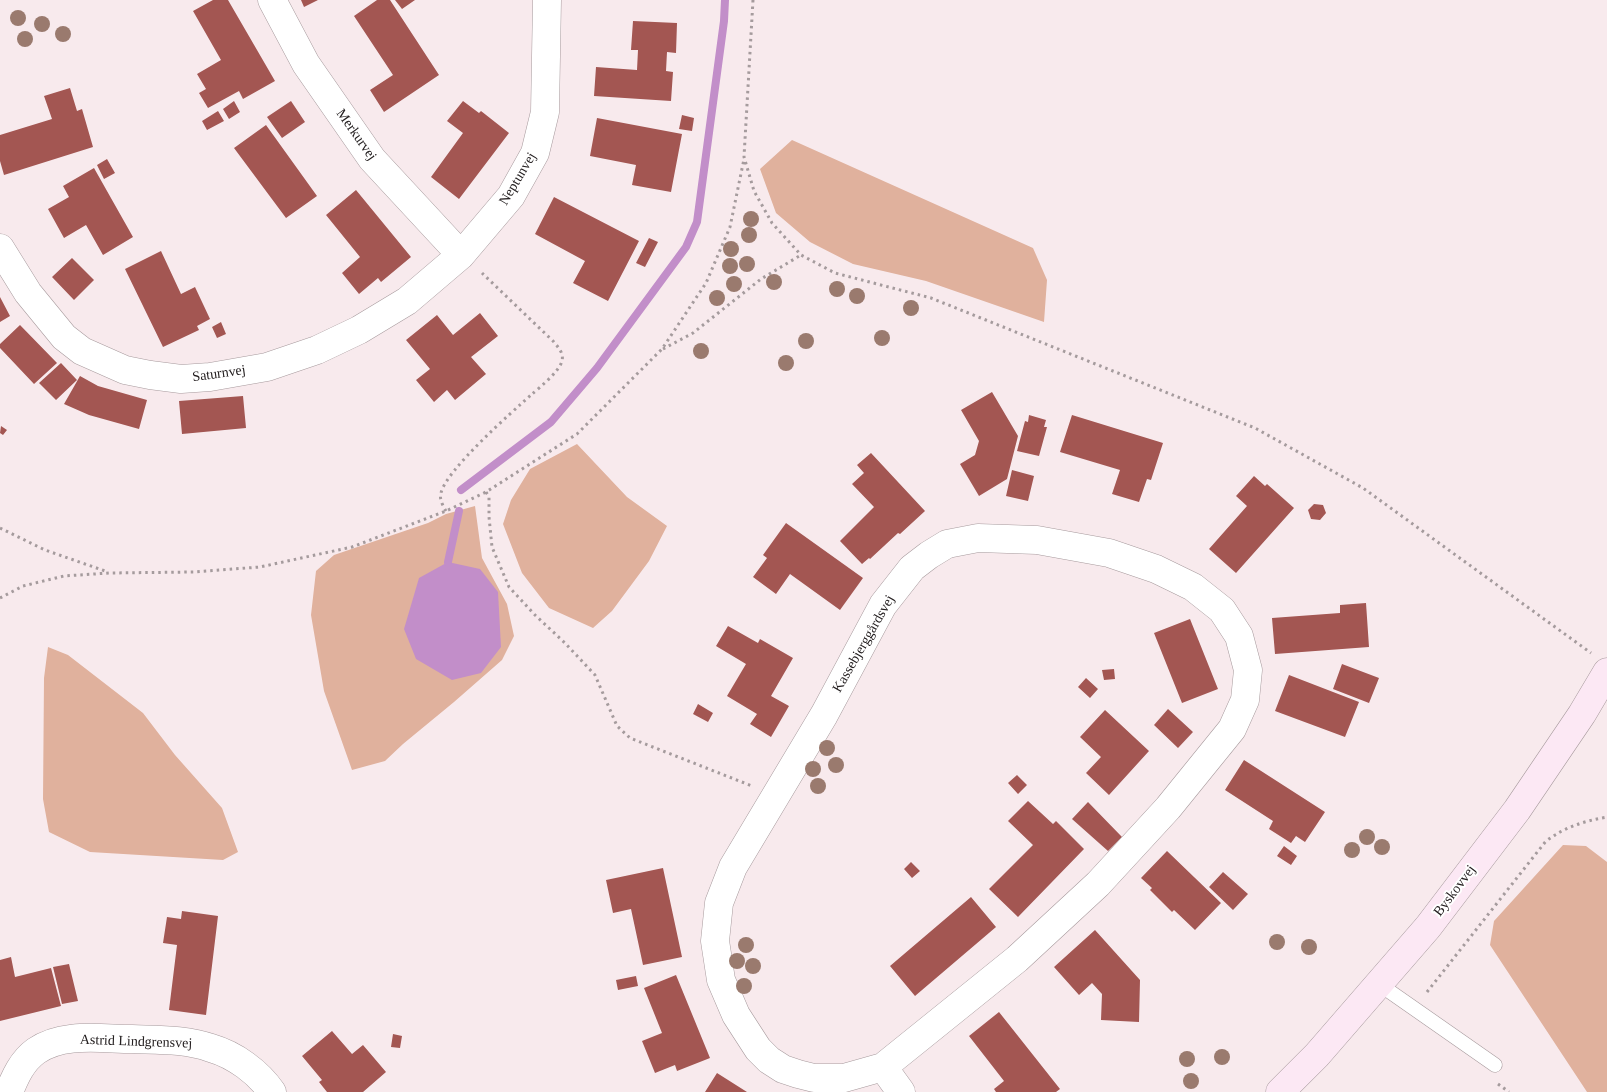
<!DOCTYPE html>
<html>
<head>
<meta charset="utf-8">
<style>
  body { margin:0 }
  canvas { display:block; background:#f8eaed }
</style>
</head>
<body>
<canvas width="1607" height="1092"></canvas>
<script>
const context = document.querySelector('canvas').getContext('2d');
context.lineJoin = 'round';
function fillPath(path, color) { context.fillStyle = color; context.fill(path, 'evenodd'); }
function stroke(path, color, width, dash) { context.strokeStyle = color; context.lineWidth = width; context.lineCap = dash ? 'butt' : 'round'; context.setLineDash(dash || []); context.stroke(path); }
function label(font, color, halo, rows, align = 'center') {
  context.font = font + ' "Times New Roman",serif'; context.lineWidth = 4; context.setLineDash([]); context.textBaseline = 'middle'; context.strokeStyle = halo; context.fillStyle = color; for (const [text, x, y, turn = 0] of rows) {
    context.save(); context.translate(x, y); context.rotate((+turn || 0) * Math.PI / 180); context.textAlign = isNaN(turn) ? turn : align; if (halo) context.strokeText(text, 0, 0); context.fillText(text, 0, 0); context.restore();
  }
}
const green = new Path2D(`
  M792 140 1033 248 1047 280 1044 322 926 281 853 264 810 242 776 213 760 169Z
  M577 444 627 497 667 526 649 561 612 611 593 628 549 608 522 573 503 524 511 500 530 469Z
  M475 506 482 558 507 604 514 636 502 660 454 702 403 744 385 761 352 770 324 691 311 615 316 571 334 555 428 523 446 514Z
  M48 647 68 655 143 713 175 755 222 808 238 852 223 860 90 852 49 832 43 799 44 678Z
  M1563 845 1586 846 1607 862V1092H1587L1490 945 1494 921Z`);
const water = new Path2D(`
  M448 562 480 569 498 592 501 647 481 673 452 680 416 659 404 629 419 578Z`);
const stream = new Path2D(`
  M461 490 551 422 597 368 686 247 697 222 724 21 725 0
  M448 562 459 511`);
const building = new Path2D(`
  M213 0H228L275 81 243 99 239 91 208 108 199 93 206 89 197 74 221 60 193 11Z
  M301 0H318L304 7Z
  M377 0H390L439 75 384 112 370 90 393 75 354 16Z
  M395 0H415L402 9Z
  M633 21 677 23 676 53 667 52 666 71 673 72 671 101 594 96 596 67 637 70 638 50H631Z
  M70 88 77 111 82 109 93 147 4 175 0 161V135L52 119 44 96Z
  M234 101 240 112 229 119 223 109Z
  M291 101 305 122 282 138 267 117Z
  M463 101 479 113 481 111 509 133 459 199 431 177 463 133 447 121Z
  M218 111 224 121 207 130 202 121Z
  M682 115 694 118 692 131 679 129Z
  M597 118 682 134 671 192 632 185 636 165 590 156Z
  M266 125 317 196 286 218 234 148Z
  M107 159 115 173 104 179 97 165Z
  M94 168 133 237 103 255 86 225 64 238 48 209 69 197 63 186Z
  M356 190 411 257 381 282 378 278 359 294 342 273 360 257 326 215Z
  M554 197 639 241 608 301 573 283 585 261 535 234Z
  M649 238 658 242 645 267 636 263Z
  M161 251 181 294 195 287 210 319 197 326 199 330 163 347 125 269Z
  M72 258 94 280 74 300 52 277Z
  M0 297 10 316 0 322Z
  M480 313 498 336 471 357 486 374 455 400 447 390 434 402 416 380 430 369 406 340 437 315 453 335Z
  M221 322 226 334 217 338 212 327Z
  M20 325 57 363 34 384 0 348V344Z
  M61 363 77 380 56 400 39 383Z
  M80 376 98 386 147 400 139 429 89 415 64 404Z
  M992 392 1018 436 1007 479 979 496 960 464 975 455 979 441 961 410Z
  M243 396 246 428 182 434 179 401Z
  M1029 415 1046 420 1044 427H1047L1039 456 1017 451 1025 421 1028 422Z
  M1072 415 1163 443 1151 480 1147 479 1139 502 1112 494 1120 470 1060 452Z
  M1 426 7 430 3 435 0 433Z
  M871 453 925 511 900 534 898 533 870 559 869 558 862 564 840 541 874 507 852 484 864 473 857 465Z
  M1012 470 1034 476 1028 501 1006 496Z
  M1254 476 1265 486 1267 484 1294 508 1236 573 1209 549 1247 506 1236 496Z
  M1314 504 1323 505 1326 513 1320 520 1311 519 1308 510Z
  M786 523 863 578 840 610 790 574 776 594 753 577 767 558 763 555Z
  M1366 603 1369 647 1275 654 1272 618 1340 613V605Z
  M1190 619 1218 689 1182 703 1154 633Z
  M728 626 758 643 760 639 793 658 771 696 789 706 771 737 750 724 757 714 727 696 746 664 716 646Z
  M1342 664 1379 678 1369 703 1333 689Z
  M1114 669 1115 679 1104 680 1102 670Z
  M1289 675 1359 702 1345 737 1275 711Z
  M1086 678 1098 689 1090 698 1078 687Z
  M698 704 713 713 708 722 693 714Z
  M1168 709 1193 732 1178 748 1154 725Z
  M1105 710 1149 751 1109 795 1086 773 1101 757 1080 737Z
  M1244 760 1325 812 1305 842 1296 836 1291 843 1269 829 1273 821 1225 790Z
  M1017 775 1027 785 1018 794 1008 783Z
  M1028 801 1053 824 1056 821 1084 849 1018 917 989 889 1033 845 1008 821Z
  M1088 802 1122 837 1108 851 1072 819Z
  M1284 846 1297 856 1291 865 1277 856Z
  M1167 851 1221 903 1195 930 1174 910 1172 912 1150 890 1152 888 1141 878Z
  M911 862 920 871 912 878 904 869Z
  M663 868 682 957 643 965 631 909 613 913 606 880Z
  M1223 872 1248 894 1233 910 1209 887Z
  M971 897 996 927 915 996 890 966Z
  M182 911 218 916 206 1015 169 1010 177 945 163 943 167 917 181 919Z
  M1095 930 1140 980 1139 1022 1101 1020 1102 994 1092 983 1079 995 1054 967Z
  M11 957 15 977 51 968 61 1006 0 1021V960Z
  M69 964 78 1001 62 1004 53 967Z
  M676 975 710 1058 677 1071 675 1065 655 1073 642 1041 662 1033 644 988Z
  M636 976 638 986 618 990 616 980Z
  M999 1012 1060 1089 1056 1092H996L994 1089 1004 1081 969 1036Z
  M332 1031 352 1054 363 1045 386 1072 363 1092H327L319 1082 322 1080 302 1056Z
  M393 1034 402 1036 400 1048 391 1047Z
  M717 1073 747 1092H705Z`);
const path = new Path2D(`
  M753 0 744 157 754 191 772 223 801 255 835 273 931 298 1255 428 1363 488 1591 653
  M663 349 693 333 761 279 801 255
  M486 492 489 497V517L492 547 509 587 535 615 565 643 595 675 617 726 630 738 752 786
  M446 511C443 506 439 499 441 493 446 470 512 412 531 395 540 387 559 372 562 361 564 353 558 347 553 341L482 273
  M0 528 45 550 108 572
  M0 598 23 586 64 576 109 573 194 572 260 567 352 547 446 511 486 492 577 434 662 349 706 283 730 227 744 159
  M1427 992 1546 841C1565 827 1584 821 1607 817
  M1498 1084 1509 1092`);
const service = new Path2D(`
  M1379 984 1495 1065`);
const minor = new Path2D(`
  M272 0 306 64 372 159 461 255
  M0 248 28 293 64 337 82 351 125 370 150 375 181 379 210 377 267 367 317 350 359 330 407 301 461 255 511 196 535 153 545 112 547 0
  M978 538 1037 540 1109 553 1156 569 1193 587 1222 610 1239 636 1248 670 1245 700 1232 729 1168 808 1098 884 1017 959 883 1067 844 1078H814L798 1074 783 1069 769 1060 758 1049 736 1015 721 980 715 941 719 903 733 867 824 715 883 605 912 568 929 555 947 544Z
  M883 1067 901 1092
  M9 1092C15 1077 22 1061 36 1051 63 1032 102 1039 132 1039 159 1040 186 1039 211 1048 235 1055 258 1072 272 1092`);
const secondary = new Path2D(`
  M1280 1092 1317 1055 1428 927 1517 810 1582 714 1607 672`);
const trees = [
  [18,18],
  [42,24],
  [63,34],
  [25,39],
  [751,219],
  [749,235],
  [731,249],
  [747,264],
  [730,266],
  [774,282],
  [734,284],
  [837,289],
  [857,296],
  [717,298],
  [911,308],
  [882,338],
  [806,341],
  [701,351],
  [786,363],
  [827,748],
  [836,765],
  [813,769],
  [818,786],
  [1367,837],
  [1382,847],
  [1352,850],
  [1277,942],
  [746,945],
  [1309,947],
  [737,961],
  [753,966],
  [744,986],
  [1222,1057],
  [1187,1059],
  [1191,1081]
];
const streetNames = [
  ["Merkurvej",356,135,55],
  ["Neptunvej",518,179,-59],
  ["Saturnvej",219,374,-8],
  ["Kassebjerggårdsvej",864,644,-60],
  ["Byskovvej",1455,891,-53],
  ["Astrid Lindgrensvej",136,1042,2]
];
fillPath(green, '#e0b19d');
fillPath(water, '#c28ec9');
stroke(stream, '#c28ec9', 8);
fillPath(building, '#a35652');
stroke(service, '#a79a9d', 15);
stroke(minor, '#a79a9d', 29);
stroke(secondary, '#a79a9d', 29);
stroke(path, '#a59b9d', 3, [2.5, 4]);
stroke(service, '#fff', 14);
stroke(minor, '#fff', 28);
stroke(secondary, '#fce8f4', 28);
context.fillStyle = '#9a7a6e';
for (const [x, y] of trees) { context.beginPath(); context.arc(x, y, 8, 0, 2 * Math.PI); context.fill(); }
label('14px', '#252021', '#fff', streetNames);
</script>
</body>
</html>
